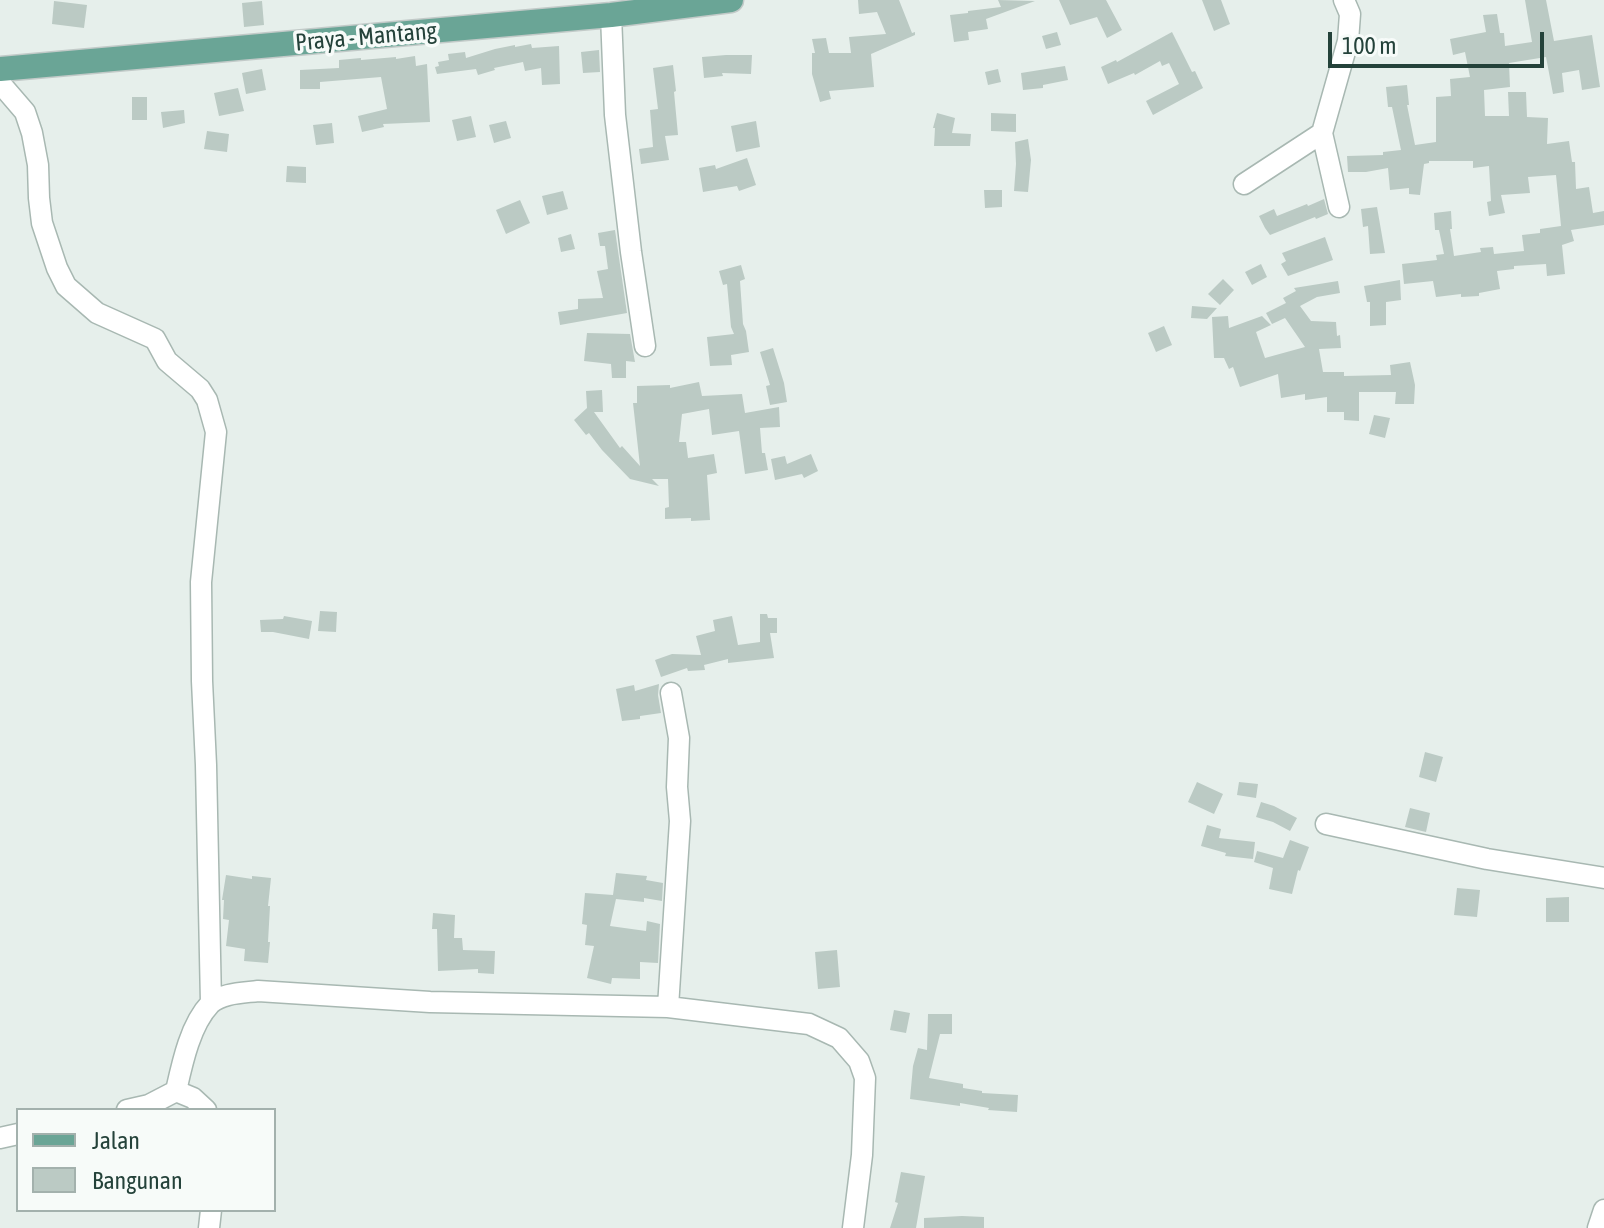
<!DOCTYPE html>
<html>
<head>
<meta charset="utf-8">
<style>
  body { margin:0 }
  #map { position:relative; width:1604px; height:1228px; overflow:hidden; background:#e6efeb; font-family:"Asap Condensed",sans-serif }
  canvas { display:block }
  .legend { position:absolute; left:16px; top:1108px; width:260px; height:104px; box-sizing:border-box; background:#f7fbf9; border:2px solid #a3b1ad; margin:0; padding:10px 14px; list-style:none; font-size:24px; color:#24423a }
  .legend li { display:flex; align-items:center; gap:16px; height:40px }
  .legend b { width:40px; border:2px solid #a3b1ad }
  .scale { position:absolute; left:1328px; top:32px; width:216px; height:36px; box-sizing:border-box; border:4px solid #24423a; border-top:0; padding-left:10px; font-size:24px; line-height:28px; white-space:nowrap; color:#24423a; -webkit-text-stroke:6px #f7fbf9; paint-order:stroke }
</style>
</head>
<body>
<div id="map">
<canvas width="1604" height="1228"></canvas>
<ul class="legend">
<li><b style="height:10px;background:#6aa596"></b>Jalan</li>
<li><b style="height:22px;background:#bbcac4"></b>Bangunan</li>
</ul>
<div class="scale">100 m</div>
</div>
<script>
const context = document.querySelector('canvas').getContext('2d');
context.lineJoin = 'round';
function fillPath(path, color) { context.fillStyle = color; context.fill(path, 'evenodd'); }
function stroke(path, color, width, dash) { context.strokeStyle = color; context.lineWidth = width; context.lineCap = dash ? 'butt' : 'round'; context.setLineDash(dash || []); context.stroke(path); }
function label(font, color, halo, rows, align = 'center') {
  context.font = font + ' "Asap Condensed",sans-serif'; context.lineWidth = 7; context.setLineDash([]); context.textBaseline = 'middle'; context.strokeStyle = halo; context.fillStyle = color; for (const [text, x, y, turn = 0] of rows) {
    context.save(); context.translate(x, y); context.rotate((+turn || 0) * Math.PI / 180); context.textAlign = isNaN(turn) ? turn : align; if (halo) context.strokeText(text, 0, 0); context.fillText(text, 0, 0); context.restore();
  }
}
const building = new Path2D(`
  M858 0H899L912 33 915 32V35L871 54 874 87 829 91 831 99 820 102 812 74V53H815L812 39 826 38 829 53H851L849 37 886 34 877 12 859 14Z
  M998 0 1035 1 986 19 988 29 968 32 969 40 954 42 950 15 968 13V11L1001 7Z
  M1059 0H1106L1122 30 1107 38 1097 17 1070 25Z
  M1202 0H1221L1230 24 1214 31Z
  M1525 0H1546L1554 41 1592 35 1600 87 1582 90 1579 70 1562 73 1564 92 1553 94 1546 57 1509 63 1510 87 1484 90 1485 116H1509L1508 92H1526L1527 117 1548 118 1547 144 1569 141 1572 162H1575L1576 189 1589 187 1593 213 1604 211V225L1571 230 1574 241 1562 245 1565 274 1547 276 1546 264 1514 266V269L1497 271 1500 289 1479 293V296L1461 297V294L1436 297 1433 281 1404 284 1402 264 1437 260 1436 255 1444 254 1439 230H1435L1434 213 1451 211 1452 229H1450L1454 256 1481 252 1480 248 1493 247 1494 254 1524 251 1522 235 1540 233V229L1561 226 1556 175 1528 177 1530 193 1501 195 1505 213 1489 216 1487 202 1491 201 1489 166 1473 168V161H1429V163L1424 164 1420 195 1409 194V188L1390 190 1388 168 1366 172H1348L1347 156 1383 155V152L1401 150 1392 107H1388L1386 87 1407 85 1409 105H1407L1415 145 1436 142V97L1451 96 1450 79 1470 77 1465 52 1453 55 1450 39 1486 32 1483 15 1497 14 1500 33H1504L1505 46 1532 42Z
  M54 1 87 5 84 28 52 24Z
  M262 1 264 25 244 27 242 3Z
  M1057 32 1061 45 1046 49 1042 36Z
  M1172 32 1192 72 1195 71 1203 88 1153 115 1146 101 1179 84 1169 63 1162 66 1160 61 1135 75 1134 73 1108 84 1101 67 1116 60 1117 62Z
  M531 44 532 48 559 46 560 84 542 85 541 68 525 71 523 62 494 68 495 70 478 75 476 69 437 74 435 67 439 66 438 62 449 60 448 54 465 52 466 58 495 49 515 45V47Z
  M599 50 600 72 583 73 581 52Z
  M726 55H752L751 74 722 73 723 76 704 78 702 57Z
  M415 56 416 66 427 64 430 122 383 124 384 127 362 132 358 116 387 109 381 77 320 82V89H300V70L339 68V60L361 58V60L396 57V59Z
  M673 65 676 91 674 92 678 135 665 136 669 160 641 164 639 149 653 147 650 110 658 109 653 68Z
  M1065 66 1068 80 1043 85V88L1023 90 1021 73Z
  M262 69 266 90 246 94 242 73Z
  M998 69 1001 82 988 85 985 72Z
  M238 88 244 111 219 116 214 93Z
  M132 97H147V120H132Z
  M184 110 185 123 163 128 161 112Z
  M937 113 955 118 952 133 971 134 970 146H934L935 128H933Z
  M991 113 1016 114V132L991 131Z
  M471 116 476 137 457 141 452 120Z
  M506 121 511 138 494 143 489 125Z
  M756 121 760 147 736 152 731 126Z
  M332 123 334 143 316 145 313 125Z
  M207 131 229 134 227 152 204 149Z
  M1028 139 1031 160 1028 192 1014 191 1016 164 1015 142Z
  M747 158 756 185 739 191 737 186 703 192 699 168 715 165 716 169Z
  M287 166 306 167V183L286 182Z
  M984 190H1002V207L985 208Z
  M563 191 568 209 547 215 542 196Z
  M1324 199 1328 214 1316 219 1315 217 1270 235 1265 228 1259 216 1274 209 1277 216 1307 204 1308 206Z
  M520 200 530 223 506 234 496 210Z
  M1377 207 1385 253 1370 254 1368 226 1363 227 1361 209Z
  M615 230 627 313 560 325 558 312 578 309V299L603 298 597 271 608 269 605 246H600L598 233Z
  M571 234 575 249 561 252 558 238Z
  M1325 237 1333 260 1288 276 1281 264 1286 261 1282 253Z
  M1261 264 1267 277 1252 285 1245 272Z
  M741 265 745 279 740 281 743 324 746 331 749 352 731 355 732 365 710 366 707 337 734 334 731 327 727 284 723 285 719 271Z
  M1223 279 1234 290 1220 305 1208 294Z
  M1400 280 1401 300 1386 302V325L1370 326V302H1367L1364 286Z
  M1338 281 1340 293 1317 297 1300 306 1311 321 1336 322 1337 336 1340 335 1341 348 1319 349 1323 372H1344V376L1391 375 1390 365 1410 362 1415 385 1414 404H1395L1396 392H1359V421L1344 420V412H1327V397L1305 400V394L1281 398 1278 374 1240 387 1233 367 1229 369 1224 358H1214L1212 317 1228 316 1229 328 1262 316 1271 325 1256 332 1265 358 1305 347 1285 318 1272 324 1266 313 1286 303 1283 298 1296 291 1294 288Z
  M1192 306 1217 308 1207 319 1191 318Z
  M1164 326 1172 345 1156 352 1148 333Z
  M587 333 630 334 635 362 626 361V378H612L611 364 584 361Z
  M773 348 784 383 787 402 770 405 766 386 770 385 760 352Z
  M699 382 702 396 742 394 745 413 779 407 780 427 760 428 762 453H765L768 470 745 474 739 431 712 435 709 409 682 414 679 442H686L688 458 714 454 717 473 707 475 710 520 691 521V518L665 519V508L669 507 668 479H652L659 486 630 479 602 450 589 433 586 435 574 420 587 408 586 391 602 390 603 412H594L620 448 622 446 640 466 633 403H637V386L670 385V388Z
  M1374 415 1390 418 1385 438 1369 434Z
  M811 454 818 471 804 478 802 474 775 480 771 459 785 456 787 464Z
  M320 611 337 612 336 632 318 631Z
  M760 614H767L768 618H777V633H770L774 658 728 663V659L704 665 705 670 688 671 687 668 661 677 655 660 672 654 701 655 696 636 715 631 713 620 732 616 738 645 760 642Z
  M284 616 312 621 309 639 273 632H261L260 620 283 619Z
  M659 684 658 695 661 713 640 716V719L622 721 616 689 634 685 635 691Z
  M1425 752 1443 757 1436 782 1419 777Z
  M1197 782 1223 794 1214 814 1188 802Z
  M1239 782 1258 784 1256 798 1237 795Z
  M1261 802 1274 806 1297 818 1290 831 1273 822 1256 817Z
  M1410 808 1430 813 1426 832 1405 827Z
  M1207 825 1221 829 1219 838 1255 842 1253 859 1225 856 1226 853 1201 846Z
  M1290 840 1309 847 1300 871 1298 870 1292 894 1269 889 1273 868 1254 862 1257 851 1283 858Z
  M616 873 647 876 646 880 663 883 662 901 644 898V902L616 899 610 926 646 931 647 921 660 924 658 963 640 962V979L612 978 611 984 587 978 594 946 585 945 587 925 582 924 585 893 613 895Z
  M226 875 252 879V876L271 878 268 906H270L268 942H270L268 963 244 961 245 949 226 946 229 920 223 919 224 900H222Z
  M1457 888 1480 890 1477 917 1454 915Z
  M1569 897V922H1546V898Z
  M433 913 455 915 454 938H462L463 950 495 951 494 974 478 973V969L438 971 437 929H432Z
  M837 950 840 987 818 989 815 952Z
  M894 1010 910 1013 906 1033 890 1030Z
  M928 1014H952V1034H940L929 1078 963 1084V1088L982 1091V1093L1018 1095 1017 1112 988 1110 989 1108 960 1103V1106L910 1099 913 1066 918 1048 927 1050Z
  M901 1172 925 1176 916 1228H890L898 1203 895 1202Z
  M962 1216 984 1217V1228H924V1218Z`);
const minor = new Path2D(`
  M611 15 615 115 631 252 645 346
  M0 83 25 112 32 133 38 165 39 198 42 223 57 268 66 286 97 313 155 339 167 361 200 389 207 400 216 432 201 582 202 681 206 765 211 1003
  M1322 133 1339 207
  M1244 184 1322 133 1348 41 1350 14 1344 0
  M1326 824 1487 859 1604 878
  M668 1007 680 821 677 787 679 738 671 693
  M176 1091 193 1098 206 1110
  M127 1110 149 1105 176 1091C182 1064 190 1025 210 1004 222 993 242 993 258 991L430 1002 668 1007 809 1024 839 1038 859 1061 865 1078 862 1155 853 1228
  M0 1138 18 1134
  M209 1228 211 1210
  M1598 1228 1604 1210`);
const major = new Path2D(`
  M0 69 611 15 731 0`);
const streetNames = [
  ["Praya - Mantang",366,37,-5]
];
fillPath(building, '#bbcac4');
stroke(minor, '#a8b8b2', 23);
stroke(major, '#c2cac8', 27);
stroke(minor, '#fff', 20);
stroke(major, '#6aa596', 24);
label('24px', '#24423a', '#f7fbf9', streetNames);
</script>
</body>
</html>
